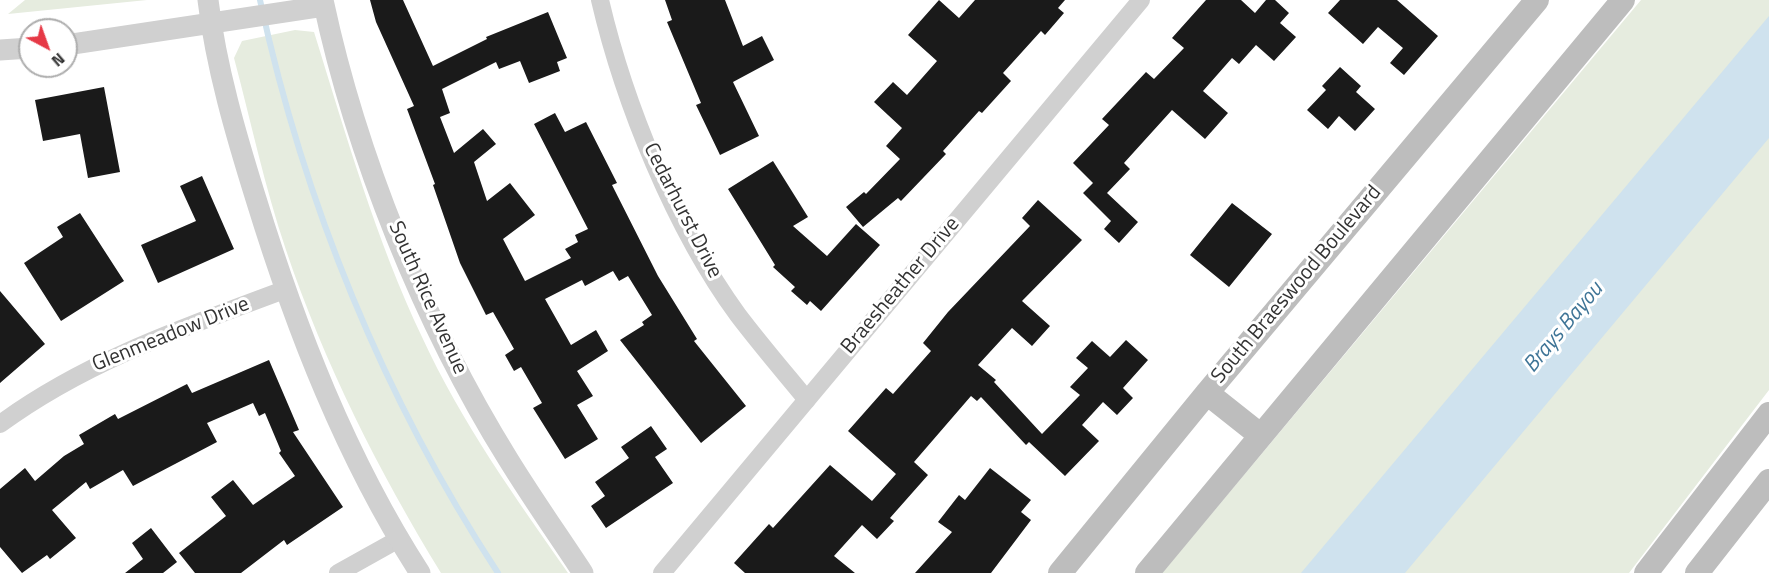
<!DOCTYPE html>
<html>
<head>
<meta charset="utf-8">
<style>
  body { margin:0 }
  #map { position:relative; width:1769px; height:573px; overflow:hidden; background:#fff; font-family:"Titillium Web",sans-serif }
  canvas { display:block }
  .north { position:absolute; left:18px; top:18px; width:60px; height:60px; box-sizing:border-box; background:#fff; border:2px solid #adadad; border-radius:50%; rotate:139deg; font-size:16px; font-weight:700; line-height:24px; text-align:center; color:#333 }
  .north::after { content:''; display:block; margin:auto; width:21px; height:27px; background:#e63946; clip-path:polygon(50% 0,100% 100%,50% 72%,0 100%) }
</style>
</head>
<body>
<div id="map">
<canvas width="1769" height="573"></canvas>
<div class="north">N</div>
</div>
<script>
const context = document.querySelector('canvas').getContext('2d');
context.lineJoin = 'round';
function fillPath(path, color) { context.fillStyle = color; context.fill(path, 'evenodd'); }
function stroke(path, color, width, dash) { context.strokeStyle = color; context.lineWidth = width; context.lineCap = dash ? 'butt' : 'round'; context.setLineDash(dash || []); context.stroke(path); }
function label(font, color, halo, rows, align = 'center') {
  context.font = font + ' "Titillium Web",sans-serif'; context.lineWidth = 6; context.setLineDash([]); context.textBaseline = 'middle'; context.strokeStyle = halo; context.fillStyle = color; for (const [text, x, y, turn = 0] of rows) {
    context.save(); context.translate(x, y); context.rotate((+turn || 0) * Math.PI / 180); context.textAlign = isNaN(turn) ? turn : align; if (halo) context.strokeText(text, 0, 0); context.fillText(text, 0, 0); context.restore();
  }
}
const green = new Path2D(`
  M25 0H147L8 14Z
  M1641 0H1769V390L1629 573H1162Z
  M295 30 314 32C346 135 376 240 422 337 461 422 515 497 568 573H441C379 472 324 363 286 250 265 188 251 122 234 58L242 41Z`);
const water = new Path2D(`
  M1769 16V138L1405 573H1301Z`);
const stream = new Path2D(`
  M260 0C304 203 384 399 498 573`);
const building = new Path2D(`
  M370 0H403L433 66 487 39 486 37 548 12 567 58 557 62 560 71 529 83 520 61 499 69 496 62 442 89 450 113 440 117 454 153 483 129 496 144 474 162 487 201 510 183 535 215 503 239 525 281 571 258 565 249 578 242 575 235 588 229 534 124 555 113 565 132 586 122 617 183 612 185 658 276 697 339 694 341 746 406 701 443 620 340 644 325 642 322 652 315 628 276 619 281 613 271 585 286 582 280 545 299 571 345 596 330 608 351 577 371 593 396 577 405 598 439 565 459 533 408 542 403 521 367 514 371 505 355 514 349 493 312 486 315 460 263 433 185 435 184 407 109 414 106 376 22Z
  M665 0H725L743 46 762 36 774 60 733 82 759 136 720 155 696 105 701 103 667 22 672 20Z
  M939 0 959 18 975 0H1065L1058 8 1064 13 1045 35 1041 31 1003 73 1011 81 982 113 979 111 943 151 946 154 901 201 898 198 863 227 846 207 864 192 866 194 900 159 886 146 902 128 874 102 893 82 907 95 937 61 908 35Z
  M1206 0H1241L1255 13 1266 0H1275L1289 13 1280 23 1296 37 1274 61 1256 45 1239 64 1232 58 1203 91 1228 113 1205 139 1172 110 1124 163 1130 169 1107 193 1138 222 1119 243 1104 229 1111 221 1083 193 1093 183 1073 163 1109 125 1102 119 1146 72 1154 79 1184 48 1172 38Z
  M1340 0H1397L1438 36 1404 75 1390 63 1403 48 1378 27 1363 44 1328 13Z
  M1340 67 1361 86 1356 92 1375 109 1355 131 1339 116 1328 129 1307 110 1326 90 1322 86Z
  M104 87 120 172 88 178 80 134 43 141 35 100Z
  M773 161 808 217 793 226 827 256 856 224 880 245 821 311 810 301 807 305 791 291 795 287 773 267 775 265 728 189Z
  M202 176 234 249 158 283 141 245 196 221 180 186Z
  M1038 200 1082 240 1022 301 1050 326 1032 346 1012 328 978 365 996 380 994 382 1042 434 1080 395 1070 387 1088 368 1076 358 1092 341 1110 357 1126 340 1148 360 1123 388 1133 398 1117 415 1103 402 1082 425 1099 441 1065 476 1029 442 1026 445 981 397 977 401 971 396 914 462 928 475 890 518 894 521 877 539 862 525 834 556 855 573H745L734 563 769 524 773 528 830 465 872 501 896 474 848 431 886 388 893 394 931 351 923 343 948 312 1030 226 1022 218Z
  M1232 203 1272 234 1229 287 1190 255Z
  M80 213 124 281 61 321 24 263 63 237 57 227Z
  M0 291 45 344 0 383Z
  M269 360 299 430 293 432 343 507 287 545 284 540 241 573H195L179 553 226 516 211 497 233 480 253 505 295 476 279 453 281 451 265 413 259 416 253 403 207 423 217 442 133 486 123 470 90 489 86 482 52 510 76 538 50 559 47 555 22 573 0 547V489L25 468 35 481 64 456 84 444 79 435 115 414 118 419 187 384 192 393Z
  M651 426 667 449 655 457 673 483 606 528 591 506 605 496 595 482 629 458 621 447Z
  M990 468 1031 500 1021 512 1031 520 991 573H915L952 532 938 522 959 495 965 500Z
  M151 528 177 562 163 573H125L143 559 132 543Z`);
const minor = new Path2D(`
  M600 0C624 103 675 229 738 315 760 344 784 372 807 400
  M0 424C86 361 185 327 284 290
  M338 573 399 539
  M662 573 1141 0`);
const tertiary = new Path2D(`
  M208 0C216 67 236 135 256 199 296 329 346 458 420 573
  M323 0C356 155 424 324 508 459 532 498 558 535 583 573
  M66 45 324 6
  M0 50 30 48`);
const secondary = new Path2D(`
  M1207 393 1260 435
  M1060 573 1207 393 1537 0
  M1147 573 1623 0
  M1646 573 1769 414
  M1697 573 1769 481`);
const streetNames = [
  ["Cedarhurst Drive",682,211,63],
  ["South Braeswood Boulevard",1297,285,-50],
  ["Braesheather Drive",901,286,-50],
  ["South Rice Avenue",427,298,66],
  ["Glenmeadow Drive",171,335,-22]
];
const waterNames = [
  ["Brays Bayou",1564,328,-50]
];
fillPath(green, '#e6ecdf');
fillPath(water, '#cfe2ee');
stroke(stream, '#cfe2ee', 6);
fillPath(building, '#1a1a1a');
stroke(minor, '#d0d0d0', 18);
stroke(tertiary, '#d0d0d0', 21);
stroke(secondary, '#bdbdbd', 24);
label('21px', '#333', '#fff', streetNames);
label('italic 22px', '#3f7597', '#fff', waterNames);
</script>
</body>
</html>
